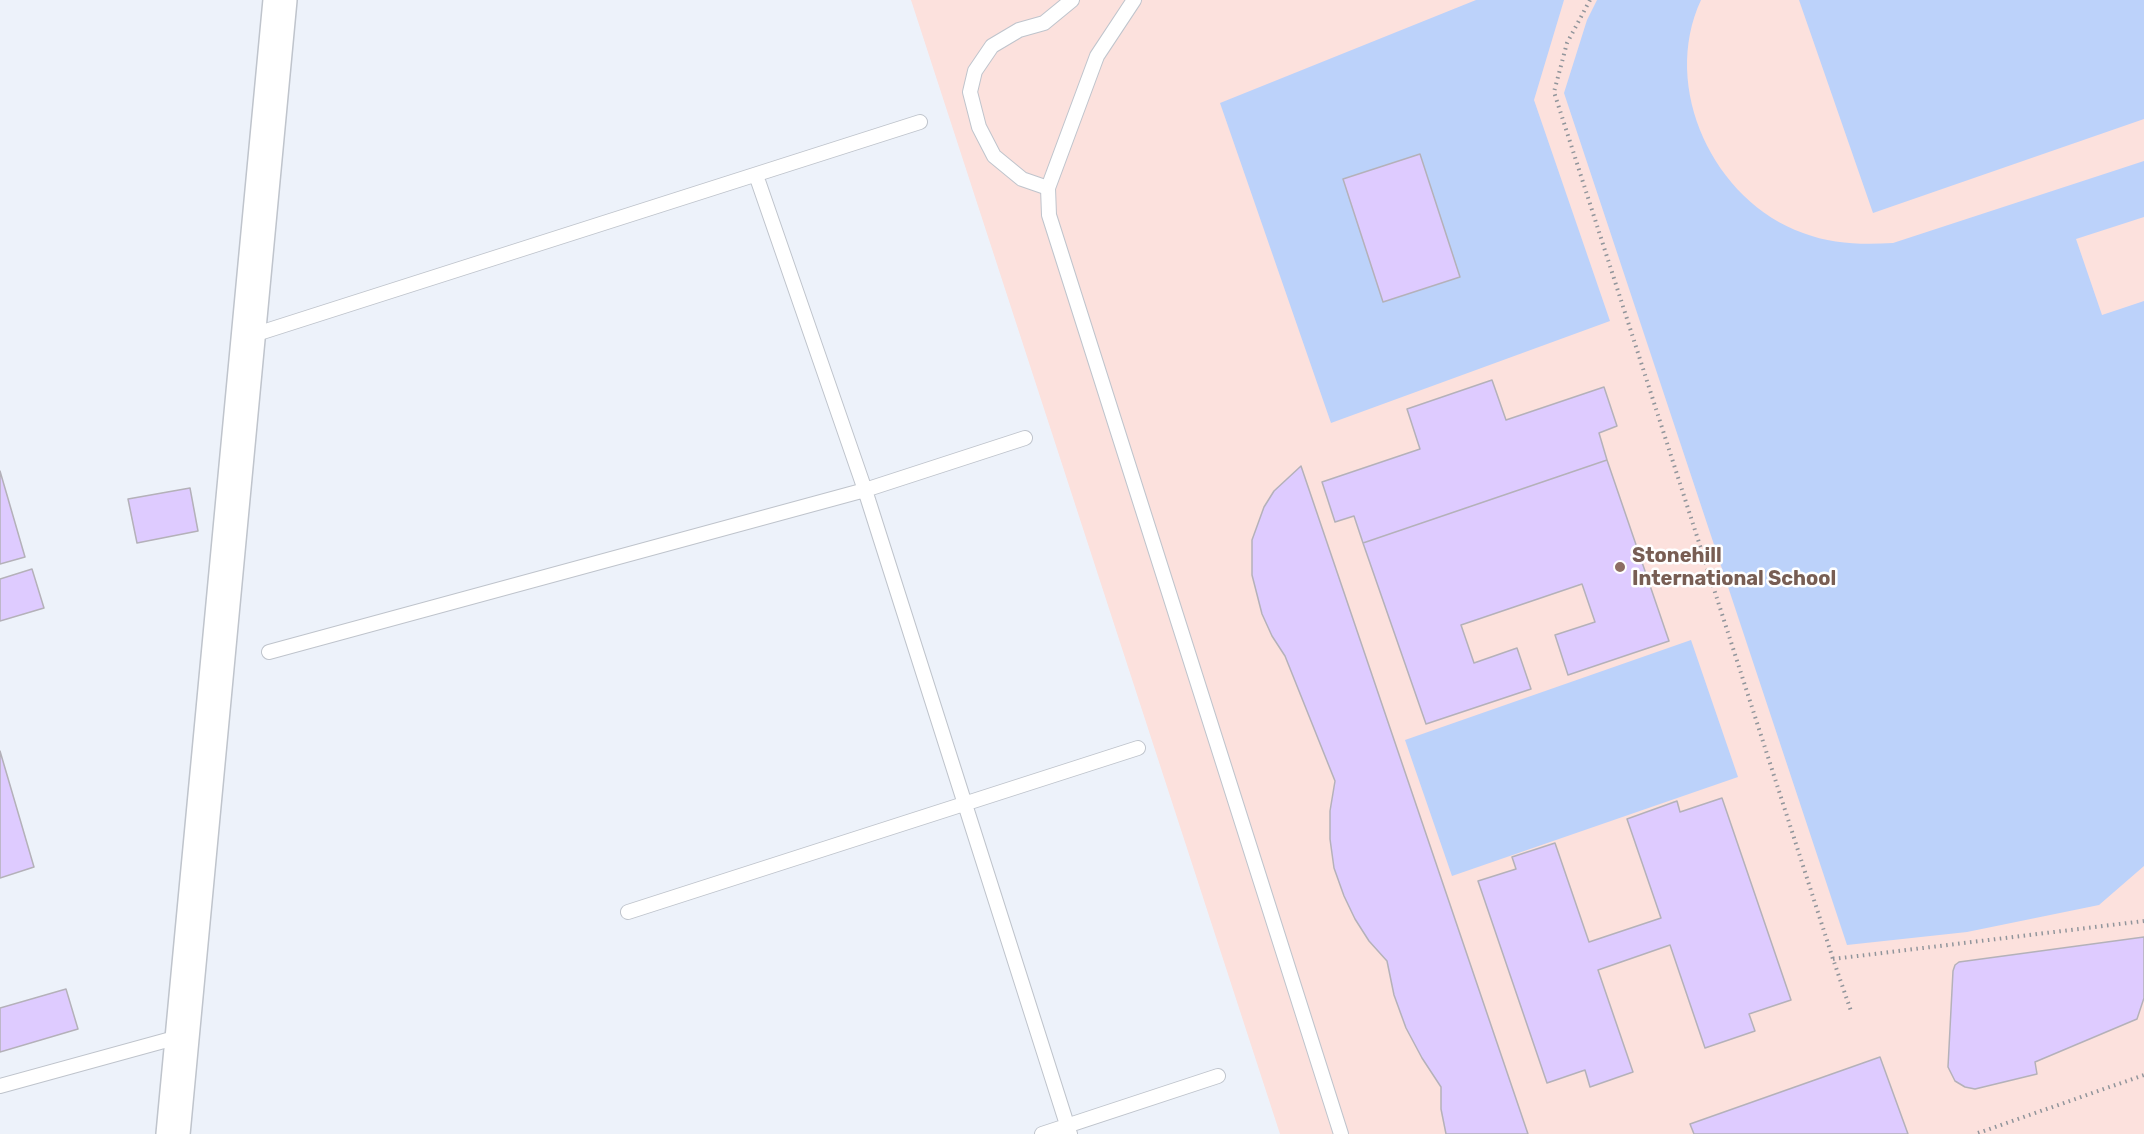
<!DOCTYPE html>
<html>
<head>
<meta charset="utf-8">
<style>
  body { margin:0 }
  canvas { display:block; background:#edf2fa }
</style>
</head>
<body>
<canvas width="2144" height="1134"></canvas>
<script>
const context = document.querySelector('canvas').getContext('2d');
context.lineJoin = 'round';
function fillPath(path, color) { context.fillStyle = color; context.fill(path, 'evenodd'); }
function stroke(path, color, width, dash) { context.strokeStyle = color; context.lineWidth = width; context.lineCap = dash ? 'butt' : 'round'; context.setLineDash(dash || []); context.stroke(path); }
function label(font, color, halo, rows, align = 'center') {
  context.font = font + ' Rubik,sans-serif'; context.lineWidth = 5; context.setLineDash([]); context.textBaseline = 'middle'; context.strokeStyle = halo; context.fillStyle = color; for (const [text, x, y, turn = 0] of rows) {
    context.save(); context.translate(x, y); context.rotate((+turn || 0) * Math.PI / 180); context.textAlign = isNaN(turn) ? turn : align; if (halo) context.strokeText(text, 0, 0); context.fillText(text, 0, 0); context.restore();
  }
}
const education = new Path2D(`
  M911 0H2144V1134H1280Z`);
const green = new Path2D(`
  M1476 0H1564L1534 100 1610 321 1331 423 1220 103Z
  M1597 0H1701C1660 88 1714 201 1803 233 1832 244 1862 245 1893 243L2144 161V217L2076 239 2102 315 2144 301V866L2099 905 1967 932 1847 945 1564 93 1587 20Z
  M1799 0H2144V119L1873 213Z
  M1691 640 1738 777 1452 876 1405 740Z`);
const building = new Path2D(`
  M1420 154 1460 277 1383 302 1343 179Z
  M1492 380 1506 420 1604 387 1617 426 1599 433 1607 460 1363 543 1354 516 1335 522 1322 482 1420 449 1407 409Z
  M1607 460 1669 641 1568 675 1555 635 1595 622 1582 584 1461 625 1474 663 1517 648 1531 689 1426 724 1363 543Z
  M1301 466 1528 1134H1446L1441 1109V1087L1422 1058 1406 1028 1394 995 1387 961 1369 941 1355 919 1344 896 1334 868 1330 839V811L1335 781 1285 656 1272 636 1262 614 1252 575V540L1264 507 1274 491Z
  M0 471 25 557 0 564Z
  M190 488 198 531 137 543 128 499Z
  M32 569 44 608 0 621V579Z
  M0 751 34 867 0 878Z
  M1722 798 1791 1000 1749 1014 1755 1031 1705 1048 1670 945 1598 970 1633 1072 1590 1087 1585 1070 1547 1083 1478 881 1516 869 1512 857 1555 843 1589 942 1661 918 1627 819 1677 801 1680 812Z
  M2144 937V998L2137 1019 2035 1062 2037 1074 1975 1089 1965 1087 1955 1081 1948 1067 1953 971 1955 965 1959 962Z
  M66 989 78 1029 0 1052V1008Z
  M1880 1057 1908 1134H1694L1690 1124Z`);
const path = new Path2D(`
  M1590 0 1567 43 1554 92 1833 959 1851 1011
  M1833 959 2144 921
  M1978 1133 2144 1075`);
const lane = new Path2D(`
  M1134 0 1097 56 1048 188 1049 215 1341 1134
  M756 175 865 490 1070 1134
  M1048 188 1022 179 994 156 979 127 970 92 975 71 992 46 1019 30 1044 23 1072 0
  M250 336 920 122
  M269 652 865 490 1025 438
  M628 912 1138 748
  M0 1086 182 1036
  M1042 1134 1218 1076`);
const secondary = new Path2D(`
  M173 1134 280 0`);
const markers = [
  [1620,567,6,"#8d6e63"]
];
const educationNames = [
  ["Stonehill",1632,556],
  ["International School",1632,579]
];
fillPath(education, '#fce1dd');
fillPath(green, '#bcd2fa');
fillPath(building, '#decbff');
stroke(building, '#b4b1b9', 1.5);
stroke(lane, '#bfc4cc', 16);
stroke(secondary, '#bfc4cc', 36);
stroke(path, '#91959b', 4, [1.5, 4.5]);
stroke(lane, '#fff', 14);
stroke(secondary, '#fff', 33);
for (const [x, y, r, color] of markers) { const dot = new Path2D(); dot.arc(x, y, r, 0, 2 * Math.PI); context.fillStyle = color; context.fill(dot); stroke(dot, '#fff', 2); }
label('bold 20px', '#785e54', '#fff', educationNames, 'left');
</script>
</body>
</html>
